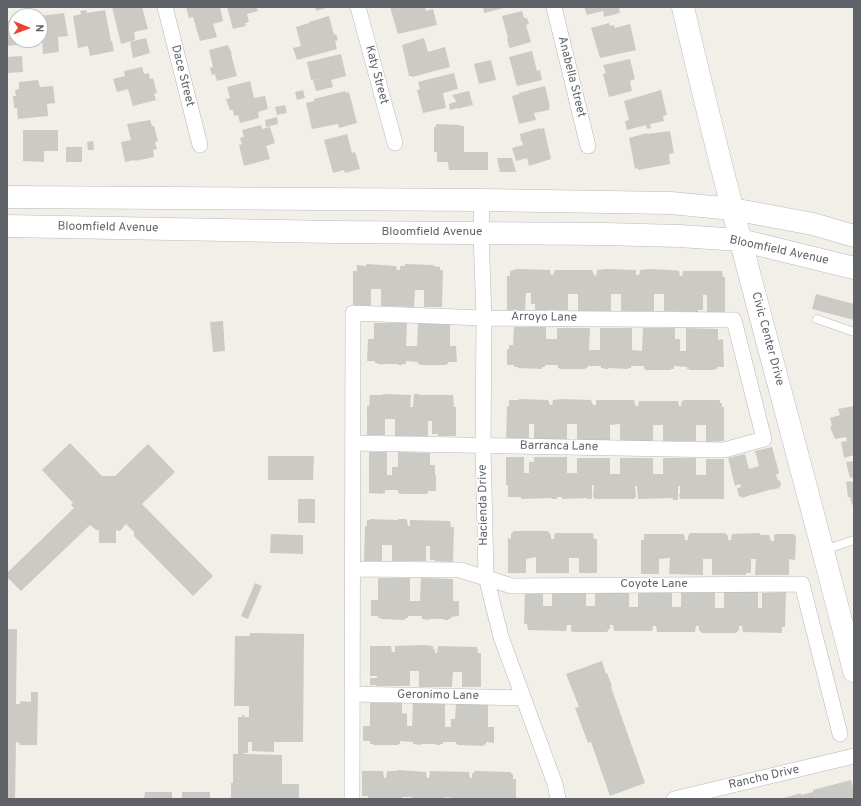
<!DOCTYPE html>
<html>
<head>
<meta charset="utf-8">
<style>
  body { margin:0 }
  #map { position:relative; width:861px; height:806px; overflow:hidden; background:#f1efe8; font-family:Overpass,sans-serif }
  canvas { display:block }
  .frame { position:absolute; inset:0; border:8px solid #5f6368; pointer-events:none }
  .north { position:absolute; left:8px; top:8px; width:40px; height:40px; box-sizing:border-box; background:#fff; border:1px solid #bfc1c3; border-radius:50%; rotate:91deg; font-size:11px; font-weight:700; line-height:16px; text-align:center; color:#5f6368 }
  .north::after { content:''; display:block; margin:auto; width:14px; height:18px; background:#ea4335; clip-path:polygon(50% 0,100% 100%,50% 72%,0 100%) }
</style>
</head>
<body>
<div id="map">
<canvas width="861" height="806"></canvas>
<div class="frame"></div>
<div class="north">N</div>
</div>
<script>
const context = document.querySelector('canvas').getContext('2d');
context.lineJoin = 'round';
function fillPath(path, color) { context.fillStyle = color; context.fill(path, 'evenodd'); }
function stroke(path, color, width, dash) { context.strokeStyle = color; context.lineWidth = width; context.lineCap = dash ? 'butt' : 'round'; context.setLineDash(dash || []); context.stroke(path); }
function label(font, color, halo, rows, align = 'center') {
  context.font = font + ' Overpass,sans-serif'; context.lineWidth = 3; context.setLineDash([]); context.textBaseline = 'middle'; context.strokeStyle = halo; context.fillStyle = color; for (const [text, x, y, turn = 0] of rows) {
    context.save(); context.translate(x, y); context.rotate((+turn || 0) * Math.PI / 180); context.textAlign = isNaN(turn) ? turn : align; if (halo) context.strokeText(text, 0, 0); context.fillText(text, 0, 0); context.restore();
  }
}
const building = new Path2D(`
  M112 7H142L148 29 134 32 135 40 121 44Z
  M186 7H220L223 21 213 24 217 37 200 41 193 17 189 18Z
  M227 7H256L258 11 247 14 249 22 245 23 246 26 233 29Z
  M315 7H329L316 11Z
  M390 7H425L426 11 433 9 437 25 398 34Z
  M483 7H504V8L484 13Z
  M584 7H619L620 13 604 17 603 11 587 15Z
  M86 10 87 13 105 10 111 41H112L114 51 90 56 88 46 78 48 73 16 81 14 80 11Z
  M522 11 524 18H527L529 24 526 25 531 42 510 48 509 47 507 38H508L502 16Z
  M64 13 68 36 58 37 59 52 43 54 42 38H40V16Z
  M329 16 334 35 336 34 338 40 335 41 337 49 297 60 293 48 301 46 296 27 309 23V22Z
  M16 20V40H26V44L7 46V21Z
  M609 23 610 26 614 25 615 28 630 24 636 50 600 58 591 28Z
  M146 38 150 53 133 58 130 42Z
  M424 38 428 52 445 47 450 67 412 77V76H409L402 45Z
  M228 45 232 54H231L237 76 217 81 215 74 212 75 210 68 213 67 209 50Z
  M532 51 537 71 540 70 542 80 517 86 509 57Z
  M341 54 346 76 331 80 333 87 316 91 313 80 321 78 311 80 307 62Z
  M22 56 23 72 7 73V57Z
  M630 59 635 79 630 81 632 91 609 97 603 74 606 73 603 65Z
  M491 60 496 80 479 84 474 64Z
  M142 67 144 74 149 73 150 79 153 78 157 93 154 94 156 100 133 106 128 89 117 92 113 79 125 76 124 71Z
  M454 73 458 89 443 93 446 108 423 113 417 90 420 89 418 82Z
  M38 80 40 87 53 86 55 103 47 104 48 116 18 119 17 108H14L13 96H16L15 90 19 89V82Z
  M250 81 254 98 265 96 268 109 258 112 259 118 240 123 238 115 234 116 233 110H230L226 99 230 98 227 87Z
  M545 86 550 107H549V110L534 113 536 120 519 124 512 96 519 94V93Z
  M303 90 305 98 297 100 295 92Z
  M661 90 667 115 663 116 664 121 650 124 651 128 647 129 646 125 627 130 625 121 629 120 624 101Z
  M345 91 346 93 349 92 357 123 339 128 338 124 312 129 306 103 314 101V99Z
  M469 91 473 105 457 109V108L450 110 449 104 456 102 454 97H453L452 95Z
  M285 105 287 113 277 115 275 107Z
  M277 117 278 124 266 127 265 120Z
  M150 120 152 126H154L158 141 155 142 157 149 153 150 154 157 135 161V160L125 162 121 142 131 140 127 124Z
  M436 124 460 125V126H464V152H488V170H449L448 162H437V152H434V127H436Z
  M261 125 262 129 270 127 275 143 266 146 270 159 244 166 239 145 242 144 240 138 244 137 242 130Z
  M540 128V129L544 128 551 159 529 166 527 158 516 161 512 148 523 145 522 141H521L520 134Z
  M23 130H58V151H44V162L23 161Z
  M670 131 674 153 669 154 670 164 638 170V168L635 169 629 138 647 133V134Z
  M347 134 352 153 355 152 360 169 345 173 344 170 333 173 324 140Z
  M93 141 94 150H88L87 142Z
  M66 147H82V162H66Z
  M497 158H512L516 172H500Z
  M366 264 396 266 397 270H400V266H405V264L433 265V266L440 267V270H443L442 307H424V290H415L414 307 381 306V289H371V306H353V271H357V265L366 266Z
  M517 269 550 270 551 275H553L555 270H592L594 275 596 276 597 270 606 269 636 270V275H639L640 270 650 269 670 270 679 271 680 276H682L683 271H722L723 277H725V312H707V295H703V310H698V312L664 311V294H654V311H621V294H611V311H578V294H568V310H535V304H531V293H526L525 310H507V276H510V271Z
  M816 294 854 304V320L812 309Z
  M223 321 225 351 213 352 210 322Z
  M374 323H407L406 346H417L418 323 450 324V346H456L457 362H448V364H446V365H421L418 364V362L406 361V364H402V365H398V364H383V365L375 363V361H367L368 339H374Z
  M514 327H546V339H557V328H590L589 350H600V328H632V350L642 351 643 328H675V339H680V351H686V328L718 329V340L723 339 724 367H717V369H714V370H689V369H687V367L674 366V369H671V370H647L644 369V366H631V368H628V369L608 368V369H604V368H601V366H588L587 368 584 369H561L558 368V365H545V367H542V369L518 368V367H514V365H507V349H509V345H513Z
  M383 394 411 395 410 407H413L414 394H419V395H453L454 407H456V436H438V434H432V421H428V436H395V419H385V435H367V406H369L370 395H383Z
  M519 399 548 400 550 405H552L553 400 562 399 591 400 593 405H596V400H634L636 406H638L639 401H678L679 406H681L682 401 685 400H719L720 401V403H722V407H724V441L706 442V425H696V441H663V425H653V441H620V424L610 425V440H577V424H567V440H534V424H529V438L506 440 507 406H509V400H519Z
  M854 406V455L844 458 841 442 847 441 846 437 835 439 830 427 832 426 830 418 840 415 838 409Z
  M70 443 102 476H115L148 444 175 472 142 504 213 576 193 596 134 536V532L126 524 120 531 116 530V543H99V530H96L90 525 21 591 7 577V573L74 508 71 505 73 503 42 470Z
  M772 447 777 465 779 474H776L778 481 780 480 781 486H779L780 488 770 490 769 489V490L752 495 750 494 751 495 742 498 741 496 739 497 737 488 741 487 740 484 735 486 728 458 745 454 749 469 759 466 755 451Z
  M369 452H387V475H392V467H398V452L430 453V465H435V475H436V491H428V493L426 494H401L398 493V490H385V493H383V494L369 493Z
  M268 456H314L313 480H268Z
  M506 457H524V473H529V462H534V457H567V473H577V458H610V474H620V458H653V474H663V458H696V475H706V459H724V499H680L679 494H680V486H678V499L677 500H673V498L638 499 637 486H635L636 497 634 499H595L593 497 594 485H592V498L591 499H587V498L562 499V497H557V499H552V498L521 499V497H508V485H506Z
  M854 461V477L850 478 846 462Z
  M851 481V482H854V504L852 505 850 497H848L846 482Z
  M298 499H315V523H298Z
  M370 519 398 520V519H405L407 520 408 526H410V520L450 521 451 527H454L453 562 435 561V560H430V546H426V561H392V545H382V561H364L365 526H367V520H370Z
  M514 531H548L551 535V539H554L555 533H593L594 539H597V573H579V558H569V573H536V557L526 559V573H508V538L511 539V534Z
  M690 533H725L728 536V540H731L732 534 760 533V535H769L771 541H774V535L777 534H793L795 535 796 538 795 560 789 559V575H755L756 559H751V573H746V575H712V559H703V575L669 574 670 558 659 559V574H641V540H644V534H684L685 540H688V536Z
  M271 534 303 535V554L270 553Z
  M378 578H410V601H420L421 578 453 579V601H459V616L451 617V619H448V620H444V619H429V620L422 619V616H408V618H405V620L381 619V618H378V616H371V600H378Z
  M255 583 262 586 248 619 241 616Z
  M525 590H543V606H552V590H586V606H595V591H629V607H638V591H672V607H681V591L715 592V608H724V592H758V608H762V593L786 592 785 627H782V633L743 632 742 626H739V630L736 633H702L699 630V626H696L695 632H657L656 626H653L652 631H614L613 625H610V629H609L607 632H573L571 631V625H567L566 631 528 630 527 624H524Z
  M7 629H17L16 704H20V701L31 702V692H38L37 745H19L20 743 16 742 15 799H7Z
  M250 633 304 634 303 742H274V752L252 751V742H248V753H244V754L282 755V784H299V799H231V783H233V754H238V717H242V715H244V717H249V706H234L235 636H250Z
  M424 645 433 646V649H435V653H437L438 646 477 647 478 653H481V687H462V672H453L452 687H419V671H410V686H376V685H370V678H377V676H370V646H391L392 652H395V646Z
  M602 661 606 674 607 673 612 686 611 687 645 783 610 796 591 742 588 743 575 708 579 707 566 674Z
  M370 703H402V713L407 714V726H412L413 703 445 704V727H451V719H455L456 704H488V727H494V743L486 742V745L484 744V746L459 745 456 744V742H443V744H440V745H436V744H421V745L413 744V742L400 741V744H398V745H373V744H370V741H363V726H370Z
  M397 770 426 772 427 778H429L430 771 469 772 470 778H472V774L475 771 510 772 513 775V779H516V799H497V798L454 799V798L445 797V799H411L412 797H402V799H368V796H362V771H383L384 778H386L387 771H397Z
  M851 780 854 791V799H780L801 793V795L813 792V790Z
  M145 792H172V799H144Z
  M182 792H210V799H182Z`);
const lane = new Path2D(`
  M817 319 854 332
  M824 550 854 540`);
const street = new Path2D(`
  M165 7 200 145
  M358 7 395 143
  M554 7 588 146
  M482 200 481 233 484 318 483 445 486 577 501 637 555 784 558 799
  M353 569 460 570 512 586 802 584 840 734
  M352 694 523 698
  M352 799 353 313 484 318 734 320 764 439 724 450 353 443
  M674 799 854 756`);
const secondary = new Path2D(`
  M683 7C734 230 798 449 854 671
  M7 197 482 200 671 203 732 209 813 224 854 236
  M7 226 333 232 605 234 679 236 740 240 854 268`);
const streetNames = [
  ["Katy Street",376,75,75],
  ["Dace Street",182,76,76],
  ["Anabella Street",571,77,76],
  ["Bloomfield Avenue",108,228,1],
  ["Bloomfield Avenue",432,233],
  ["Bloomfield Avenue",779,251,12],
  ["Arroyo Lane",544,318,1],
  ["Civic Center Drive",767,339,75],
  ["Barranca Lane",559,447,1],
  ["Hacienda Drive",484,505,-91],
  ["Coyote Lane",654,585],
  ["Geronimo Lane",438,696,1],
  ["Rancho Drive",764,778,-13]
];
fillPath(building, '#cccac5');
stroke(lane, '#b5b8bc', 9);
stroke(street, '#b5b8bc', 16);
stroke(secondary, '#b6babf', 23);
stroke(lane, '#fff', 8);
stroke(street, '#fff', 15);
stroke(secondary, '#fff', 22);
label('12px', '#5f6368', '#fff', streetNames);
</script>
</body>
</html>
